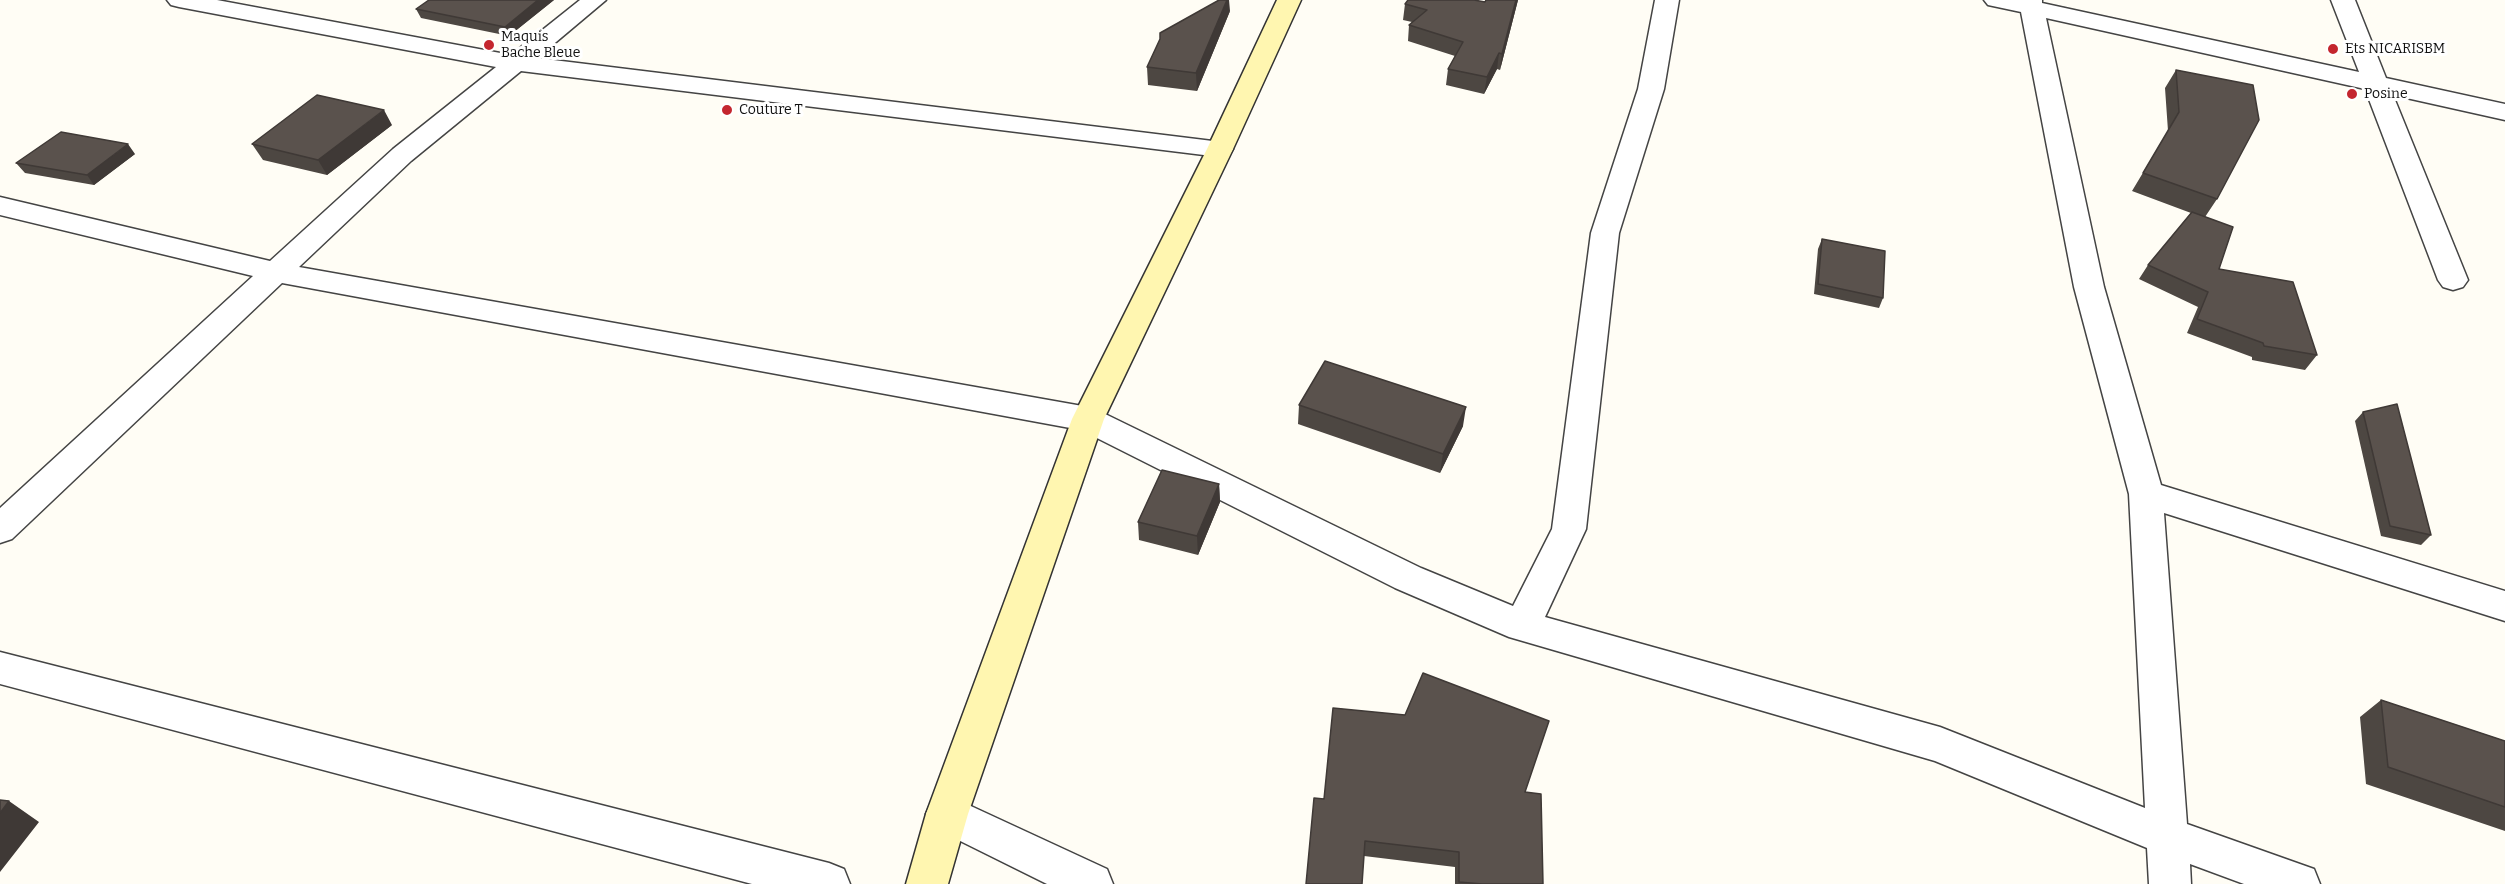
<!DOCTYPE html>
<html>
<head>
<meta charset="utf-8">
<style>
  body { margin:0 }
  canvas { display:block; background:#fffdf5 }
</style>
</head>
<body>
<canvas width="2505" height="884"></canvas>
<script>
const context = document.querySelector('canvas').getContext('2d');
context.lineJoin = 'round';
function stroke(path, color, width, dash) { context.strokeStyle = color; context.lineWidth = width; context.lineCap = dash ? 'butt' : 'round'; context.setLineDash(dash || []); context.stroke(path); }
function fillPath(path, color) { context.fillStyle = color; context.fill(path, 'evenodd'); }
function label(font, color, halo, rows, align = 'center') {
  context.font = font + ' Bitter,serif'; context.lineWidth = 6; context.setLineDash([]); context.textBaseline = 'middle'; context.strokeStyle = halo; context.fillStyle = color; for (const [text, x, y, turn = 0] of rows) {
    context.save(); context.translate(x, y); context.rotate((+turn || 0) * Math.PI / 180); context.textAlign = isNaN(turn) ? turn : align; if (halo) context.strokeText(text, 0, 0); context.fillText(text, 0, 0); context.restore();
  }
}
const street = new Path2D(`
  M167 0H217L511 55 580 0H606L537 58 1229 143 1233 149 1229 155 1220 157 521 71 411 161 299 267 1088 407 1099 411 1421 568 1513 606 1552 529 1591 233 1638 89 1655 0H1679L1664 89 1619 233 1586 529 1545 617 1940 727 2145 808 2129 494 2074 287 2021 12 1988 5 1984 0H2042V3L2359 72 2331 0H2355L2386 78 2505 104V120L2393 95 2468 280 2463 287 2453 290 2443 287 2438 280 2365 89 2046 18 2104 287 2161 485 2505 591V621L2164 513 2187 824 2314 869 2320 884H2244L2190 864 2191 884H2149L2147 848 1935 761 1509 637 1395 588 1081 430 282 283 12 539 0 543V508L253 276 0 215V197L270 261 393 149 496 67 179 7 171 5Z
  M0 652 829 863 844 869 850 884H752L0 684Z
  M947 795 1107 869 1113 884H1047L932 827 926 814 932 801Z`);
const secondary = new Path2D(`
  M1277 0H1301L1233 149 1104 419 968 814 948 884H906L926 814 1072 419 1207 149Z`);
const wall = new Path2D(`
  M554 0 509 36 421 18 416 9Z
  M1518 0 1500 70 1497 69 1484 94 1446 85 1448 69 1455 56 1408 41 1409 25 1412 22 1403 20 1405 4Z
  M1230 11 1197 91 1148 85 1147 67Z
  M2176 70 2217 199 2205 217 2219 269 2317 355 2305 370 2252 360V357L2187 333 2198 307 2139 279 2148 265 2191 213 2132 191 2168 131 2165 88Z
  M392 125 327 175 263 160 252 144Z
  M135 154 94 185 25 173 16 163Z
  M1822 239 1883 298 1879 308 1814 294 1818 249Z
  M1299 405 1463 426 1440 473 1298 424Z
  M2363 412 2431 535 2421 545 2381 536 2355 421Z
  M1219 484 1220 502 1198 555 1139 540 1138 522Z
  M2381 700 2505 741V831L2366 784 2360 717Z
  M1525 792 1543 884H1455V867L1364 856 1324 799Z`);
const shadedWall = new Path2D(`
  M538 0H554L509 36 505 27Z
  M1227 0H1229L1230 11 1197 91 1196 73Z
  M1516 0H1518L1500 70 1502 54Z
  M1499 53 1497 69 1484 94 1487 77Z
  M384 110 392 125 327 175 318 160Z
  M128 144 135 154 94 185 87 175Z
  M1466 407 1463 426 1440 473 1443 454Z
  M1219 484 1220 502 1198 555 1197 536Z
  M9 801 39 822 0 872V813Z`);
const building = new Path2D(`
  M429 0H538L505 27 416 9Z
  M1219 0H1227L1196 73 1147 67 1160 39V33Z
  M1408 0H1474L1485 2 1486 0H1516L1502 54 1499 53 1487 77 1448 69 1463 42 1409 25 1427 10 1405 4Z
  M2176 70 2253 85 2259 120 2217 199 2143 173 2179 112Z
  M317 95 384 110 318 160 252 144Z
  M61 132 128 144 87 175 16 163Z
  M2192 212 2233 227 2219 269 2293 282 2317 355 2264 346 2263 343 2197 319 2208 292 2148 265Z
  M1822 239 1885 251 1883 298 1818 284Z
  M1325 361 1466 407 1443 454 1299 405Z
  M2397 404 2431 535 2390 526 2363 412Z
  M1162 470 1219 484 1197 536 1138 522Z
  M1423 673 1549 721 1525 792 1541 794 1543 884H1482L1459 882V852L1365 841 1362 884H1306L1314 798 1324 799 1333 708 1405 715Z
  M2381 700 2505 741V807L2388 767Z
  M0 800 9 801 0 813Z`);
const markers = [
  [489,45,6,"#c4262e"],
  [2333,49,6,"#c4262e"],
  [2352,94,6,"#c4262e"],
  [727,110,6,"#c4262e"]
];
const farPoinames = [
  ["Maquis",501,37],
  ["Bache Bleue",501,53],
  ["Ets NICARISBM",2345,49],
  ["Posine",2364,94],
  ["Couture T",739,110]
];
stroke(street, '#444', 3);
stroke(secondary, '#333', 3);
fillPath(street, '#fff');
fillPath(secondary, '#fff6b0');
fillPath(wall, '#4d4742');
fillPath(shadedWall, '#3f3936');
fillPath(building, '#5a524d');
stroke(building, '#3f3936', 1.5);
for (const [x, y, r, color] of markers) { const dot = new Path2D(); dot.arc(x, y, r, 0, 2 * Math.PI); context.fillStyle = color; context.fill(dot); stroke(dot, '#fff', 2); }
label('14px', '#111', '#fff', farPoinames, 'left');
</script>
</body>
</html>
